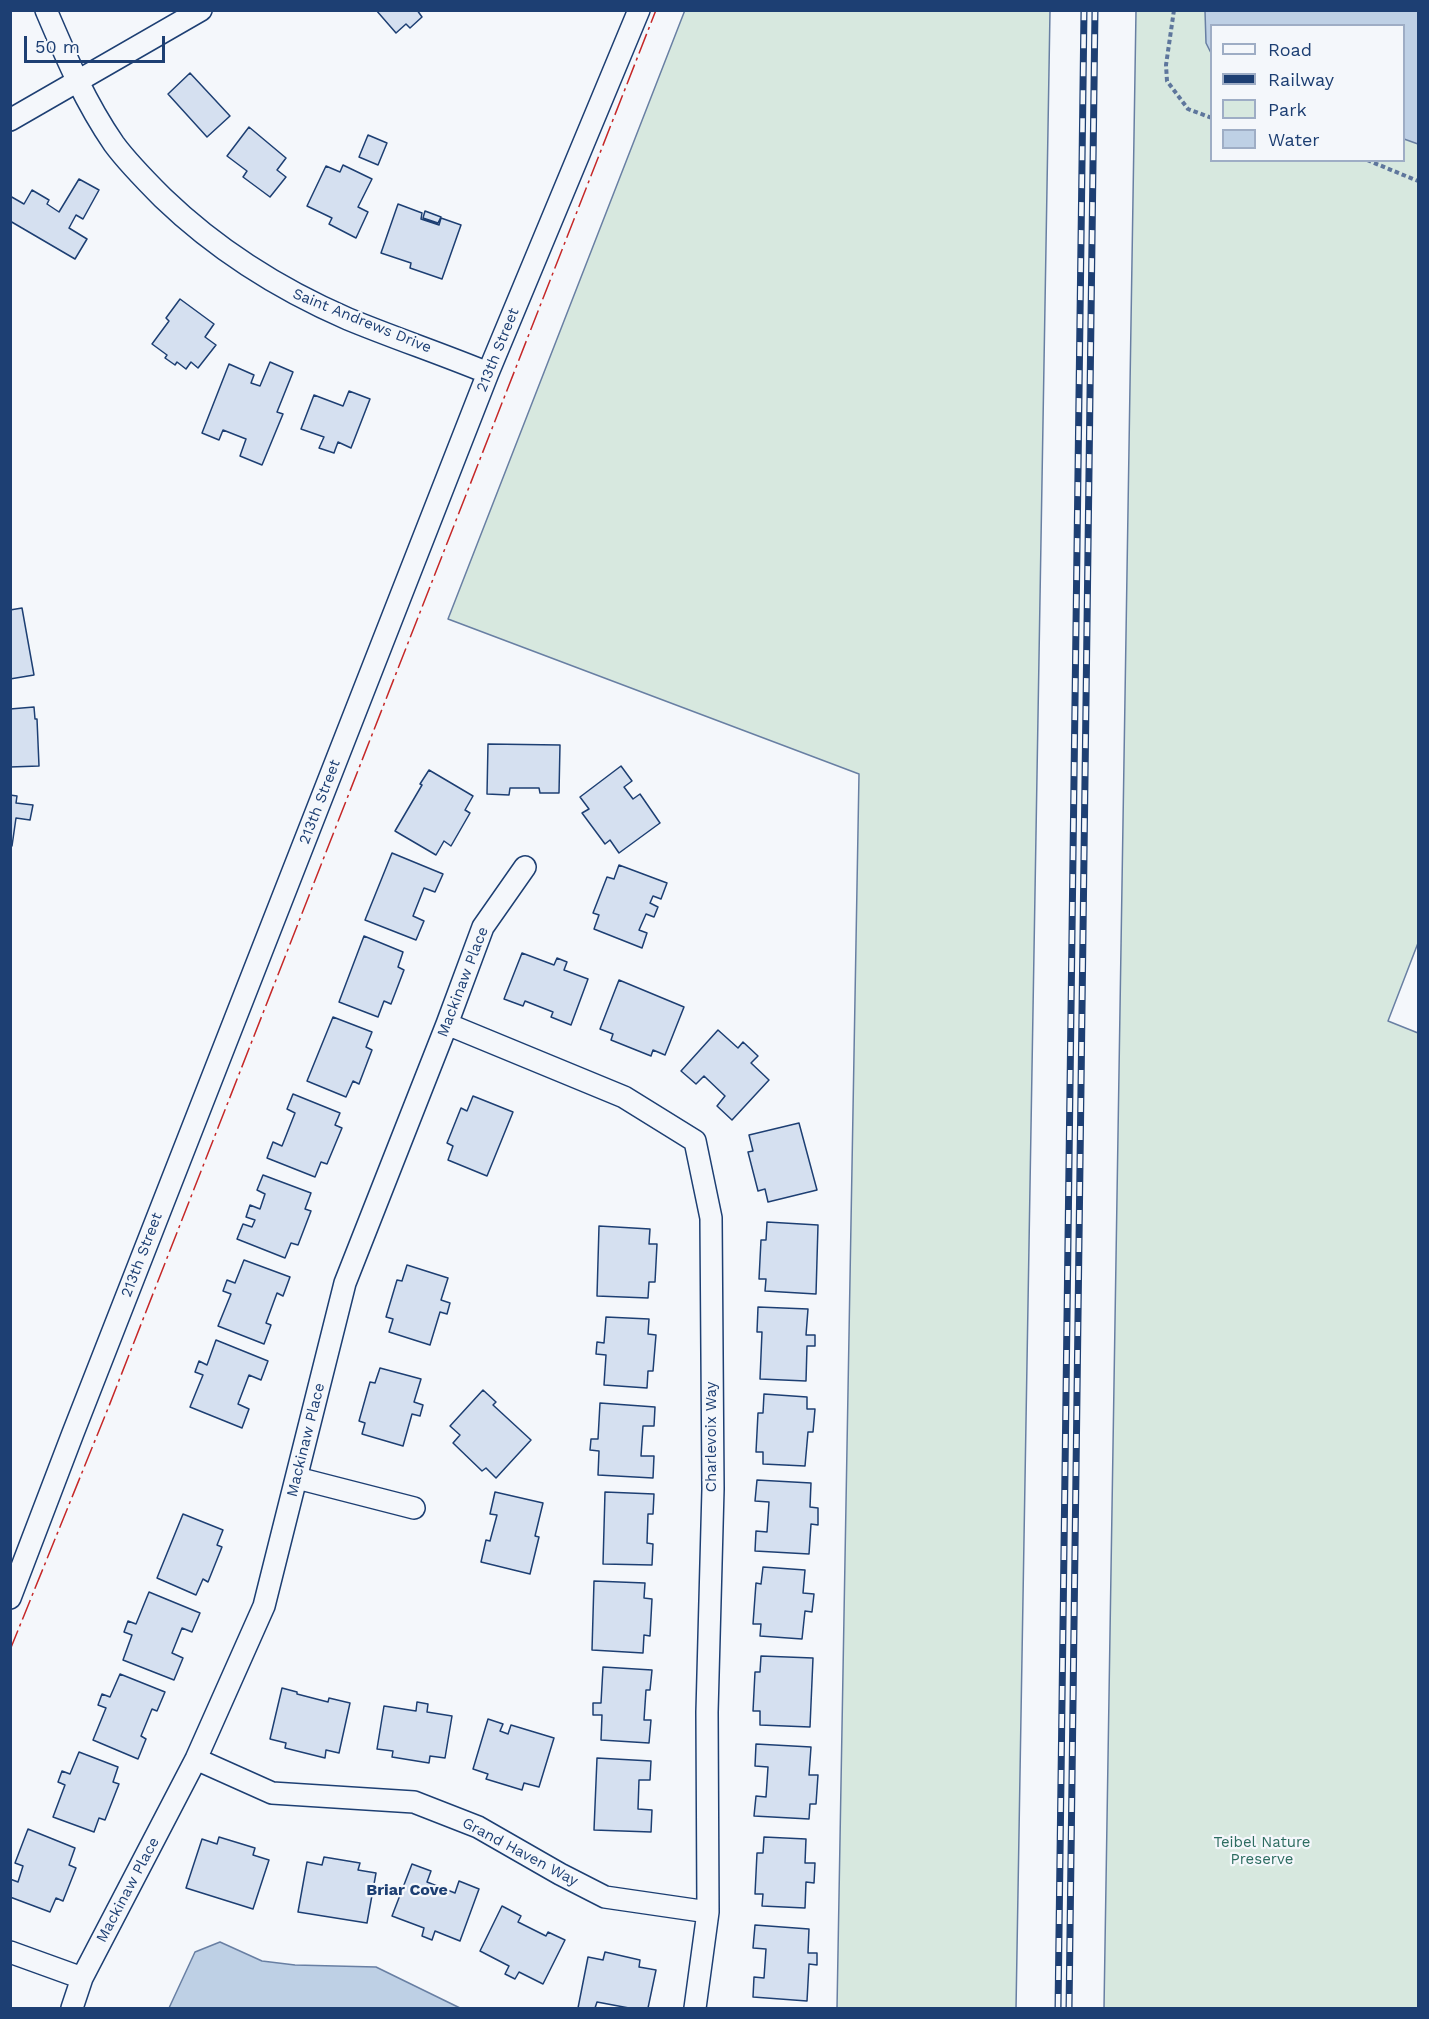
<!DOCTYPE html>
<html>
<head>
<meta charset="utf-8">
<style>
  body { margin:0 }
  #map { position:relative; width:1429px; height:2019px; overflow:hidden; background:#f4f7fb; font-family:"Work Sans",sans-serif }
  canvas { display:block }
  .frame { position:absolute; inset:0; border:12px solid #1d3f73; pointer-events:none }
  .legend { position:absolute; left:1210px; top:24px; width:195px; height:138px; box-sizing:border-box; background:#f4f7fb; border:2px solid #9eadc5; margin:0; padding:8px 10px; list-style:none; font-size:18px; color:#1d3f73 }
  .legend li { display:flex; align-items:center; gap:12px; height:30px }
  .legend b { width:30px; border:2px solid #9eadc5 }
  .scale { position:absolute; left:24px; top:36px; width:141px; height:27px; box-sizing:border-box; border:3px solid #1d3f73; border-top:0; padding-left:8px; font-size:18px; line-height:21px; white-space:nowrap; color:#1d3f73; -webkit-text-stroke:4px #f4f7fb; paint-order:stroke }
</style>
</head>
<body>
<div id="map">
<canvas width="1429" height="2019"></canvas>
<div class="frame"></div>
<ul class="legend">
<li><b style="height:8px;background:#f4f7fb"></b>Road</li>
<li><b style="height:8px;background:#1d3f73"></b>Railway</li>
<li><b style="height:16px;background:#d7e8df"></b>Park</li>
<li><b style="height:16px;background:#bed0e5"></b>Water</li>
</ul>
<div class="scale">50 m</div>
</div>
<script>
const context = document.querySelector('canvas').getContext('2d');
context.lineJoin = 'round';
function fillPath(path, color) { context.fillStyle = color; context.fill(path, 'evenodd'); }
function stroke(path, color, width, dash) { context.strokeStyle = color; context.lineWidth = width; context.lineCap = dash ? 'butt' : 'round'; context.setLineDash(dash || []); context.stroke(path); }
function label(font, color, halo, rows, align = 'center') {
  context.font = font + ' "Work Sans",sans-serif'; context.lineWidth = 4.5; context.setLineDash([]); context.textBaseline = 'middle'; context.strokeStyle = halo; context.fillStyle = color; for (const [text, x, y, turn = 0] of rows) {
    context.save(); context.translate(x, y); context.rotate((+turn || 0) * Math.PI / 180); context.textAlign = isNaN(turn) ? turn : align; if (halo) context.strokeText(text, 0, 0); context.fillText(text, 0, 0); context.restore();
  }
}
const green = new Path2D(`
  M685 10 1050 11 1016 2008H837L859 774 448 619Z
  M1136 11H1418V943L1388 1021 1418 1033V2008H1104ZM1212 26H1404V160H1212Z`);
const water = new Path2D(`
  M1205 11H1418V144L1404 139V26H1212L1211 53 1206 43Z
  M220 1942 262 1961 295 1965 376 1967 460 2008H169L195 1952Z`);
const building = new Path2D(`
  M376 10H417L422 17 410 28 406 24 396 33Z
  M190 73 230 116 207 137 168 94Z
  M249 127 286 158 277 170 286 177 270 197 243 177 247 171 227 156Z
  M368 135 387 143 378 165 359 157Z
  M343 165 372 179 358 207 368 212 356 238 329 224 332 218 307 206 326 166 340 172Z
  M79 179 99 190 83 219 76 215 69 228 87 239 75 259 10 221V196L24 204 32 190 49 200 47 204 59 212Z
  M398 204 422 213 421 219 439 225 441 218 461 225 442 279 410 268 411 263 381 253Z
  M425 211 441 217 438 223 423 218Z
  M180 299 214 324 205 337 216 345 198 368 191 362 186 369 177 362 175 365 165 358 167 355 152 344 169 321 166 318Z
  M270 362 293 372 277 412 283 414 262 465 240 456 246 439 223 430 219 440 202 433 229 364 254 375 251 383 260 386Z
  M349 391 370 399 351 448 338 442 334 453 319 448 324 437 301 429 314 395 343 406Z
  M22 608 34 675 10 679V610Z
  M34 707 35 719H37L39 766 10 767V709Z
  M488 744 560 745 559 793H540L539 788H510L509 795 487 794Z
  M621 766 632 781 624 787 633 799 640 794 660 823 619 853 610 840 605 844 582 813 589 809 580 797Z
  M429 770 473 796 465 810 470 813 451 846 444 841 436 855 395 831 422 785 420 784Z
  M10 795 17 796 16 803 33 805 30 820 16 818 12 846 10 845Z
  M392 853 443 874 435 892 424 888 413 916 424 921 416 940 365 920Z
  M619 865 667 883 661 899 653 896 650 903 658 907 654 917 646 914 639 930 647 933 642 948 594 929 599 915 593 913 607 877 614 879Z
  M364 936 403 952 398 967 404 970 391 1004 384 1001 378 1017 339 1002Z
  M522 953 554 965 557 958 567 962 564 970 588 979 571 1025 551 1017 553 1012 525 1001 523 1006 504 999Z
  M619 980 684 1007 665 1055 653 1050 651 1056 611 1040 613 1034 600 1029Z
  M333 1017 372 1032 366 1047 372 1050 359 1084 353 1081 346 1097 307 1081Z
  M718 1030 738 1048 743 1042 758 1056 751 1063 769 1080 732 1120 717 1106 725 1096 704 1076 696 1084 681 1071Z
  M293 1094 340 1113 335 1125 342 1128 327 1164 321 1162 315 1177 267 1158 273 1142 282 1146 295 1113 287 1109Z
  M473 1096 513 1112 487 1176 448 1160 453 1146 447 1143 461 1108 467 1111Z
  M799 1123 817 1190 768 1202 765 1189 758 1191 748 1152 753 1151 749 1135Z
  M263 1175 311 1193 305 1209 311 1211 298 1245 291 1243 285 1258 237 1239 243 1224 252 1227 255 1220 246 1217 250 1205 260 1209 265 1194 257 1190Z
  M767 1222 818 1225 816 1294 765 1291 766 1279H759L761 1240H766Z
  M599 1226 650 1229 649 1244H657L655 1282H649L648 1298 597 1296Z
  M244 1260 290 1277 283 1296 277 1293 266 1323 271 1325 264 1344 218 1326 231 1294 223 1291 227 1280 235 1283Z
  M407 1265 448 1278 441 1300 450 1303 447 1314 440 1312 430 1345 389 1332 393 1319 386 1317 397 1280 402 1281Z
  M758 1307 808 1309 806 1335H815V1346H807L806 1381 760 1379 762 1332H757Z
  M606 1317 649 1319 648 1334 656 1335 653 1371H648L647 1388 604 1385 606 1355 596 1354 597 1342 604 1343Z
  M216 1340 268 1361 261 1380 249 1375 238 1404 249 1409 242 1428 190 1407 203 1375 195 1372 199 1361 207 1365Z
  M380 1368 421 1379 414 1402 423 1405 420 1416 412 1414 403 1446 362 1434 365 1423 359 1421 370 1382 375 1383Z
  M483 1390 496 1402 493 1405 531 1440 496 1478 486 1468 482 1471 453 1443 460 1435 450 1426Z
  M764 1394 807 1397V1409H815L813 1432H808L805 1466 763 1464V1452H756L758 1413H763Z
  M600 1403 655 1407 654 1426H643L641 1456H654L653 1478 598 1475 599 1451 590 1450 591 1439H598Z
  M757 1480 811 1483 810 1507 818 1508V1525L811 1524 809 1554 755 1551 756 1531 767 1532 769 1502 755 1501Z
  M495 1492 543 1503 535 1536 539 1537 530 1574 481 1562 486 1540 490 1541 497 1515 490 1514Z
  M605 1492 654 1494 653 1514H648L647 1543 653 1544 652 1565 603 1564Z
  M183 1514 223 1530 217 1545 222 1547 208 1582 203 1579 196 1595 157 1578Z
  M763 1567 805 1570 803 1593 814 1594 812 1612 805 1611 802 1639 760 1636 761 1624H753L756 1583 761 1584Z
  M594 1581 645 1583 644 1598 652 1599 650 1636 644 1635 643 1653 592 1650Z
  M149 1592 200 1613 192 1632 182 1628 172 1653 183 1658 174 1680 123 1660 132 1635 124 1632 128 1621 136 1624Z
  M761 1656 813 1658 810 1727 760 1725V1711H753L755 1672H760Z
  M603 1667 652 1670 650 1690H646L644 1720H651L649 1743 601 1740 602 1715H593V1703H601Z
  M120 1674 165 1692 157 1711 152 1709 141 1736 146 1739 138 1759 93 1740 106 1708 98 1705 102 1694 110 1697Z
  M282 1688 297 1692V1694L328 1702 329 1698 350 1703 339 1753 326 1750 325 1758 285 1748 286 1743 270 1739Z
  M417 1702 428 1704 427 1712 452 1716 445 1758 430 1756 429 1763 392 1757 393 1751 377 1749 384 1706 416 1711Z
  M488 1719 503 1724 500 1731 508 1734 511 1725 554 1738 539 1787 524 1783 522 1790 486 1779 488 1774 473 1769Z
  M756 1744 811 1747 809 1775H818L816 1804H810L809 1819 754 1816 756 1796 766 1797 768 1767 755 1766Z
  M79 1752 118 1767 113 1782 119 1784 105 1820 99 1818 94 1832 53 1817 65 1785 58 1782 62 1771 70 1774Z
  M597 1758 651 1761 650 1780H639L638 1809 652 1810 651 1832 594 1830Z
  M28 1829 75 1848 69 1865 76 1868 63 1901 56 1898 50 1912 10 1897V1879L18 1882 23 1866 15 1863Z
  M219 1837 255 1848 253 1855 269 1860 253 1909 186 1888 202 1839 217 1844Z
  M764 1837 806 1839 805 1863H815L814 1883 806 1882 805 1908 762 1906 763 1894H755L757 1853H763Z
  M324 1857 360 1863 358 1870 376 1873 367 1923 298 1912 307 1862 322 1865Z
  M412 1864 431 1871 427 1882 455 1893 459 1881 479 1889 460 1941 435 1931 432 1940 422 1936 424 1928 392 1916Z
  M502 1906 521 1916 518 1922 546 1936 548 1932 565 1940 543 1984 519 1972 515 1979 505 1974 509 1966 480 1951Z
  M755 1925 809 1929 808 1953H817V1965L809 1964 807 2001 753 1997 754 1977 764 1978 766 1949 753 1948Z
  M605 1952 640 1960 639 1967 656 1970 648 2008H629L597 2002 595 2008H578L588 1957 603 1960Z`);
const path = new Path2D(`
  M1174 10 1166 65 1167 81 1188 109 1212 118
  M1367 160 1418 181`);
const minor = new Path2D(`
  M46 10C66 57 85 102 114 144 128 163 146 181 163 198 217 250 279 289 348 319 394 338 442 354 488 373
  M10 120 201 10
  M447 1024 624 1097 695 1141 711 1218 713 1489 707 1712 708 1912 695 2008
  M297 1478 414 1508
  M10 1598 73 1433 488 373 639 10
  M196 1759 272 1793 414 1802 478 1827 560 1874 605 1897 708 1912
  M10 1952 82 1978
  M72 2008 82 1978 196 1759 264 1606 345 1283 447 1024 483 927 525 867`);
const rail = new Path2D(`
  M1058 2008 1084 10
  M1069 2008 1095 10`);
const power = new Path2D(`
  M10 1650 109 1406 656 10`);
const streetNames = [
  ["Saint Andrews Drive",362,321,22],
  ["213th Street",498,350,-68],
  ["213th Street",320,802,-69],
  ["Mackinaw Place",463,982,-69],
  ["213th Street",142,1255,-69],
  ["Charlevoix Way",712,1437,-90],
  ["Mackinaw Place",306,1440,-76],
  ["Grand Haven Way",520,1852,28],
  ["Mackinaw Place",128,1890,-62]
];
const parkNames = [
  ["Teibel Nature",1262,1843],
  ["Preserve",1262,1860]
];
const neighbourhoodNames = [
  ["Briar Cove",407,1890]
];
fillPath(green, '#d7e8df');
stroke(green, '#687fa3', 1.5);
fillPath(water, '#bed0e5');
stroke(water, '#687fa3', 1.5);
fillPath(building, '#d5e0f0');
stroke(building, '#1d3f73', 1.5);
stroke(minor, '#1d3f73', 24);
stroke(path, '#5e769c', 4, [4.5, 3]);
stroke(minor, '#f4f7fb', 21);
stroke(rail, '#1d3f73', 7);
stroke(rail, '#f4f7fb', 4.5, [14]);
stroke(power, '#c62828', 1.5, [21, 4.5, 3, 4.5]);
label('15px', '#1d3f73', '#f4f7fb', streetNames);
label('15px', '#2c6c60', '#f4f7fb', parkNames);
label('bold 16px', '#1d3f73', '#f4f7fb', neighbourhoodNames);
</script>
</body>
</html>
